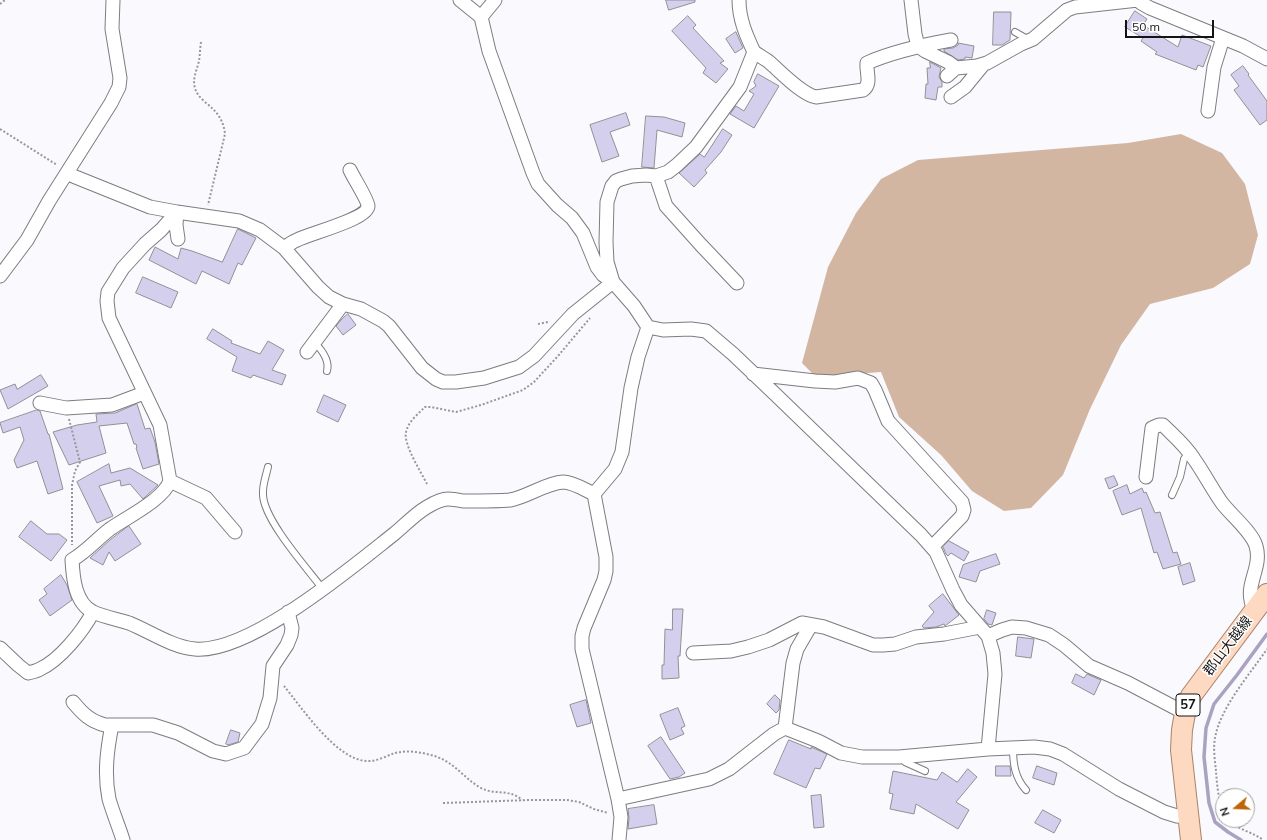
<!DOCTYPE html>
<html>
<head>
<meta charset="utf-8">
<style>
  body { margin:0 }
  #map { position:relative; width:1267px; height:840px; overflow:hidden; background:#faf9fe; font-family:Mulish,sans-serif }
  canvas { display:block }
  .north { position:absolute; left:1215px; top:788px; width:40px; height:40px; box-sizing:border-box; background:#fff; border:1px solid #a1a1a2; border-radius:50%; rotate:251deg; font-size:11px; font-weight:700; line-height:16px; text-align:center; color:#141416 }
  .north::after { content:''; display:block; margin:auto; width:14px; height:18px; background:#be6409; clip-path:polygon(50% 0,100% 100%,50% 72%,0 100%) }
  .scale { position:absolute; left:1125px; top:20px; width:89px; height:18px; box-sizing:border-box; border:2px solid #141416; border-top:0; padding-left:5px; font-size:12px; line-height:14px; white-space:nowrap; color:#141416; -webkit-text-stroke:3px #fff; paint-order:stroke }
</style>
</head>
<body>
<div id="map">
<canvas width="1267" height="840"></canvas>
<div class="north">N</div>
<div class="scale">50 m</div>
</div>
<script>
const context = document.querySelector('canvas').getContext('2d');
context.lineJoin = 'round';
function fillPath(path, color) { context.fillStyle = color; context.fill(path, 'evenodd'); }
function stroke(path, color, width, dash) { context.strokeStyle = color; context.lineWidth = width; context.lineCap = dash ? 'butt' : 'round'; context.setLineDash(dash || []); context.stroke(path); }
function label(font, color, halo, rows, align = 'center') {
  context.font = font + ' Mulish,"Noto Sans JP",sans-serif'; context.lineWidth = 3; context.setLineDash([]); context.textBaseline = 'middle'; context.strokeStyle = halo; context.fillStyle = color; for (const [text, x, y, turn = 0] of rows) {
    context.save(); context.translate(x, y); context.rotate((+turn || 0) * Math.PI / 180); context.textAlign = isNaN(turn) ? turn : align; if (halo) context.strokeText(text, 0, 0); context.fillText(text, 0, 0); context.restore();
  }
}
const forest = new Path2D(`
  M1181 134 1222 153 1245 184 1258 235 1250 264 1213 288 1150 304 1121 345 1090 409 1063 475 1031 508 1004 511 972 491 941 455 899 417 881 372 816 377 802 363 828 267 856 213 881 179 918 160 1128 143Z`);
const stream = new Path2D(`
  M1241 840 1228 832 1215 822 1209 803 1204 757 1206 728 1214 704 1237 675 1267 634`);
const building = new Path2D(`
  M666 0H695V2L669 10Z
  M1135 11 1147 19 1143 25 1178 47 1182 35 1211 46 1203 67 1198 65 1196 70 1155 54 1157 52 1141 41 1143 38 1125 27Z
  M994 12H1011L1010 40 1002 45H993Z
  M688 16 696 25 693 28 724 61 720 63 728 69 716 83 703 73 706 68 672 31Z
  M736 32 743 48 735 53 726 39Z
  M958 43 974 46 972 58 965 57V59L958 60 944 51V49L953 48 958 45Z
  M930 62 941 68 939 77 942 82V87H938L936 100 925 98 926 84H928L927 68H930Z
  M1243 66 1249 74 1248 75 1267 101V120L1260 125 1234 90 1239 86 1231 75Z
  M758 74 779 86 754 128 730 114 736 106 744 111 754 94 749 91 756 86 754 82Z
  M626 113 630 125 610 132 619 156 602 162 590 125Z
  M646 116 664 117 685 123 682 137 657 130 654 168 642 167Z
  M723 129 732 135 721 152 705 170 707 173 694 187 679 173 700 154 704 157Z
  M238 229 256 238 242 265 238 263 229 284 202 271 196 284 149 260 155 247 178 259 181 248 192 251 222 262Z
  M143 277 178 292 171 308 136 293Z
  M348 314 356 325 343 335 336 326 342 319Z
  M213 329 232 341 231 343 260 354 268 341 284 350 272 370 286 375 282 385 253 375 251 378 232 371 237 357 207 339Z
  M41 375 48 386 8 409 0 390 15 384 17 389Z
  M324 395 346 405 338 422 317 412Z
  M137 404 145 429 150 428 155 442 159 464 143 469 136 448 137 447 136 444H134L127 423 99 426 106 453 69 465 53 432 77 425 97 422 96 414 115 413Z
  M37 410 40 411 48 434H49L63 489 48 494 37 461 17 468 14 460 24 440 20 427 3 433 0 423Z
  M109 464 111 473 130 468 158 485 143 499 130 484 121 486 120 480 99 486 113 516 97 523 77 482Z
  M1114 476 1118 485 1109 489 1105 479Z
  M1127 485 1130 494 1142 488 1144 493 1146 492 1155 513 1160 512 1173 553 1177 552 1181 564 1163 569 1157 552 1154 553 1141 508 1122 515 1113 491Z
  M31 521 47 534H59L67 540 51 561 19 537Z
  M129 526 141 544 115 561 109 552 103 565 90 558 110 540Z
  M949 541 969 552 964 561 951 553 948 556 946 554 943 547Z
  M996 554 1000 564 980 571 976 582 959 577 963 565Z
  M1190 563 1195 581 1183 585 1178 567Z
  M61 575 67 585 72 600 50 616 39 600 47 594 44 589Z
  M943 594 959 615 945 626 944 624 936 627 924 628 922 626 934 612 929 606Z
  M673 609H683L680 656H678L679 678 662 679V665H664L665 629 672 630Z
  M987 610 996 613 992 625 988 624 984 619Z
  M1018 637 1034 639 1031 658 1016 656Z
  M1076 674 1084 678 1087 674 1101 680 1094 695 1072 683Z
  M775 695 780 700 779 710 776 713 767 704Z
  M586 700 591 723 577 727 570 705Z
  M678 708 685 726 681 728 684 734 670 740 660 715Z
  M231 730 240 733 238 742 228 745 226 744Z
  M661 737 685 773 679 777 670 779 648 746Z
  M789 740 811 749V747L827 754 820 769 815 768 806 788 774 774Z
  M996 766H1010L1011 776H996Z
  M1037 766 1057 773 1054 785 1033 778Z
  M968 769 977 777 956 802 969 810 958 829 916 804 914 814 890 809 893 794 889 793 893 771 937 780 942 772 957 782Z
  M821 795 824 827 814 828 811 796Z
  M654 805 657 824 628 829 629 818 628 809Z
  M1043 810 1061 820 1054 833 1035 823Z`);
const path = new Path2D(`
  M0 4 5 0
  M201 42C200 48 200 55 199 61 197 70 192 79 195 88 197 97 207 103 213 109 220 116 224 124 225 134L208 205
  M0 129 57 165
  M538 324 548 322
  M69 419 80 462 75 471 72 485V545
  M427 484C421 472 403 444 406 432 408 422 418 414 425 407H431L456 412 481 405 523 390 534 382 558 356 590 318
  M284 686C302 708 336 759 366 761 376 762 386 756 395 753 407 750 420 752 431 755 452 760 462 776 479 787 494 796 509 788 522 800
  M443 803 530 800H567L579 802 594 809 608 813
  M1223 810C1218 799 1217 784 1216 771 1215 761 1213 748 1215 738 1220 708 1250 674 1267 649
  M1229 820C1238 830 1253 832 1263 840`);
const lane = new Path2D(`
  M1015 32 1029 40
  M314 342C322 350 330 360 327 371
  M268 467C266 476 262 486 263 495 264 520 306 567 322 588
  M1172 495 1180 477 1184 459 1189 452
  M1013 748C1013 764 1015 778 1026 790
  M902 759 905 762 925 771`);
const street = new Path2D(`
  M460 0 481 17 489 51 533 173 538 184 557 205 572 218 583 233 597 267 603 275 613 282 634 306 648 327 638 357 631 388 622 452 615 469 594 494 606 557V571L604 580 584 628 582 636V649L618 799 621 817 619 840
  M911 0 915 34 918 46 925 51 948 62 956 68
  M1139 0 1141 3 1150 8 1243 46 1267 59
  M481 17 495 0
  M754 52C759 55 763 58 768 61 780 71 801 94 816 97L863 90C872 84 866 72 867 63 894 51 923 45 951 40
  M947 76 956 68 977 66 987 63 1021 44 1033 39 1067 10 1075 7 1138 0
  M951 97 965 87 983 65
  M1208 111 1214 67 1223 38
  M68 172 73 176 150 207 177 212 239 221 260 230 284 248 318 287 329 297 343 304 361 309 383 321 389 326 422 368 436 379 443 382H456L484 378 519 367 534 356 573 314 613 282
  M656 176 666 206 701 245 737 283
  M177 212 161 230 145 244 123 268 108 292 107 301 109 318 160 425 170 481C163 500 127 517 110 529 97 539 86 552 72 560 73 578 75 603 93 612 104 617 117 619 129 623 151 632 172 647 195 649 249 654 352 567 394 534 405 525 415 514 427 507 432 504 442 499 448 499 453 499 458 500 463 501 476 501 498 501 510 500 527 497 546 483 563 482 573 482 585 490 594 494
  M177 212 176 225 178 239
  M284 248C288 245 292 242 297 240 308 234 368 219 368 206 368 200 353 177 350 170
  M0 276 27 240 49 201 111 103 119 87 120 78 112 29 113 0
  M613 282 607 262 606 242 607 202 612 186 616 181 621 179 632 176 646 175 656 176 668 172 677 165 696 147 740 87 754 52C746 35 739 19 739 0
  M648 327 663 330 691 329 706 331 733 354 776 395 921 535 936 552 953 590 961 605 988 636 993 653 995 674 988 749
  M307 352 343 304
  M753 374 815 381 835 382 858 378 871 383 875 390 888 421 962 502 964 510 962 516 932 547
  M40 403 66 408 112 405 144 393
  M1146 477 1152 428 1159 425H1163C1174 436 1186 446 1194 459 1204 473 1212 489 1222 503 1231 515 1252 532 1256 546 1262 566 1247 582 1251 600 1251 603 1253 607 1255 611
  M170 481 206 498 235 532
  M988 636 1002 630 1012 627 1026 628 1049 635 1064 645 1089 666 1128 683 1185 713
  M0 648 18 665 28 673C32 672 37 671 40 669 60 660 83 631 93 612
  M693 653 731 651 748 647 769 640 802 623 824 627 873 645H883L895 644 916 637 944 634 980 627
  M73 702C83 714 90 721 105 725H153L178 733 213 751 226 754 244 748 262 724 270 698 273 666 287 645 291 635 292 628 288 612
  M112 725C107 750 104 774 109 799 113 813 119 827 123 840
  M785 728 793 663 797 649 811 625
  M618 799 709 779 729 769 774 734 785 728 818 741 841 753 862 757H899L988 749 1034 747 1050 749 1063 754 1119 789 1164 812 1177 816 1188 817`);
const primary = new Path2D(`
  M1191 840 1181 750 1182 730 1185 713 1191 696 1267 594`);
const shields = [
  [1188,705,24]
];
const shieldNames = [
  ["57",1188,705]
];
const streetNames = [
  ["郡山大越線",1228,646,-53]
];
fillPath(forest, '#d3b6a2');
stroke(stream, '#a9a3c1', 3.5);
fillPath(building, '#d5cfee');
stroke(building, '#919094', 1);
stroke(lane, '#7d7d81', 8);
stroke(street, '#7d7d81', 15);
stroke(primary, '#aa836a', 22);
stroke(path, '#97979b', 2, [2, 2]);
stroke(lane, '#fff', 6);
stroke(street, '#fff', 13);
stroke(primary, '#fdd9c1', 20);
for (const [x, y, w] of shields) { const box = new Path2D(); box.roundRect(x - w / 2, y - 11, w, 22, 3); context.fillStyle = '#fff'; context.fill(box); stroke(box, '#141416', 1); }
label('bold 13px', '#141416', null, shieldNames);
label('14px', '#141416', '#fff', streetNames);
</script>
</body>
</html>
